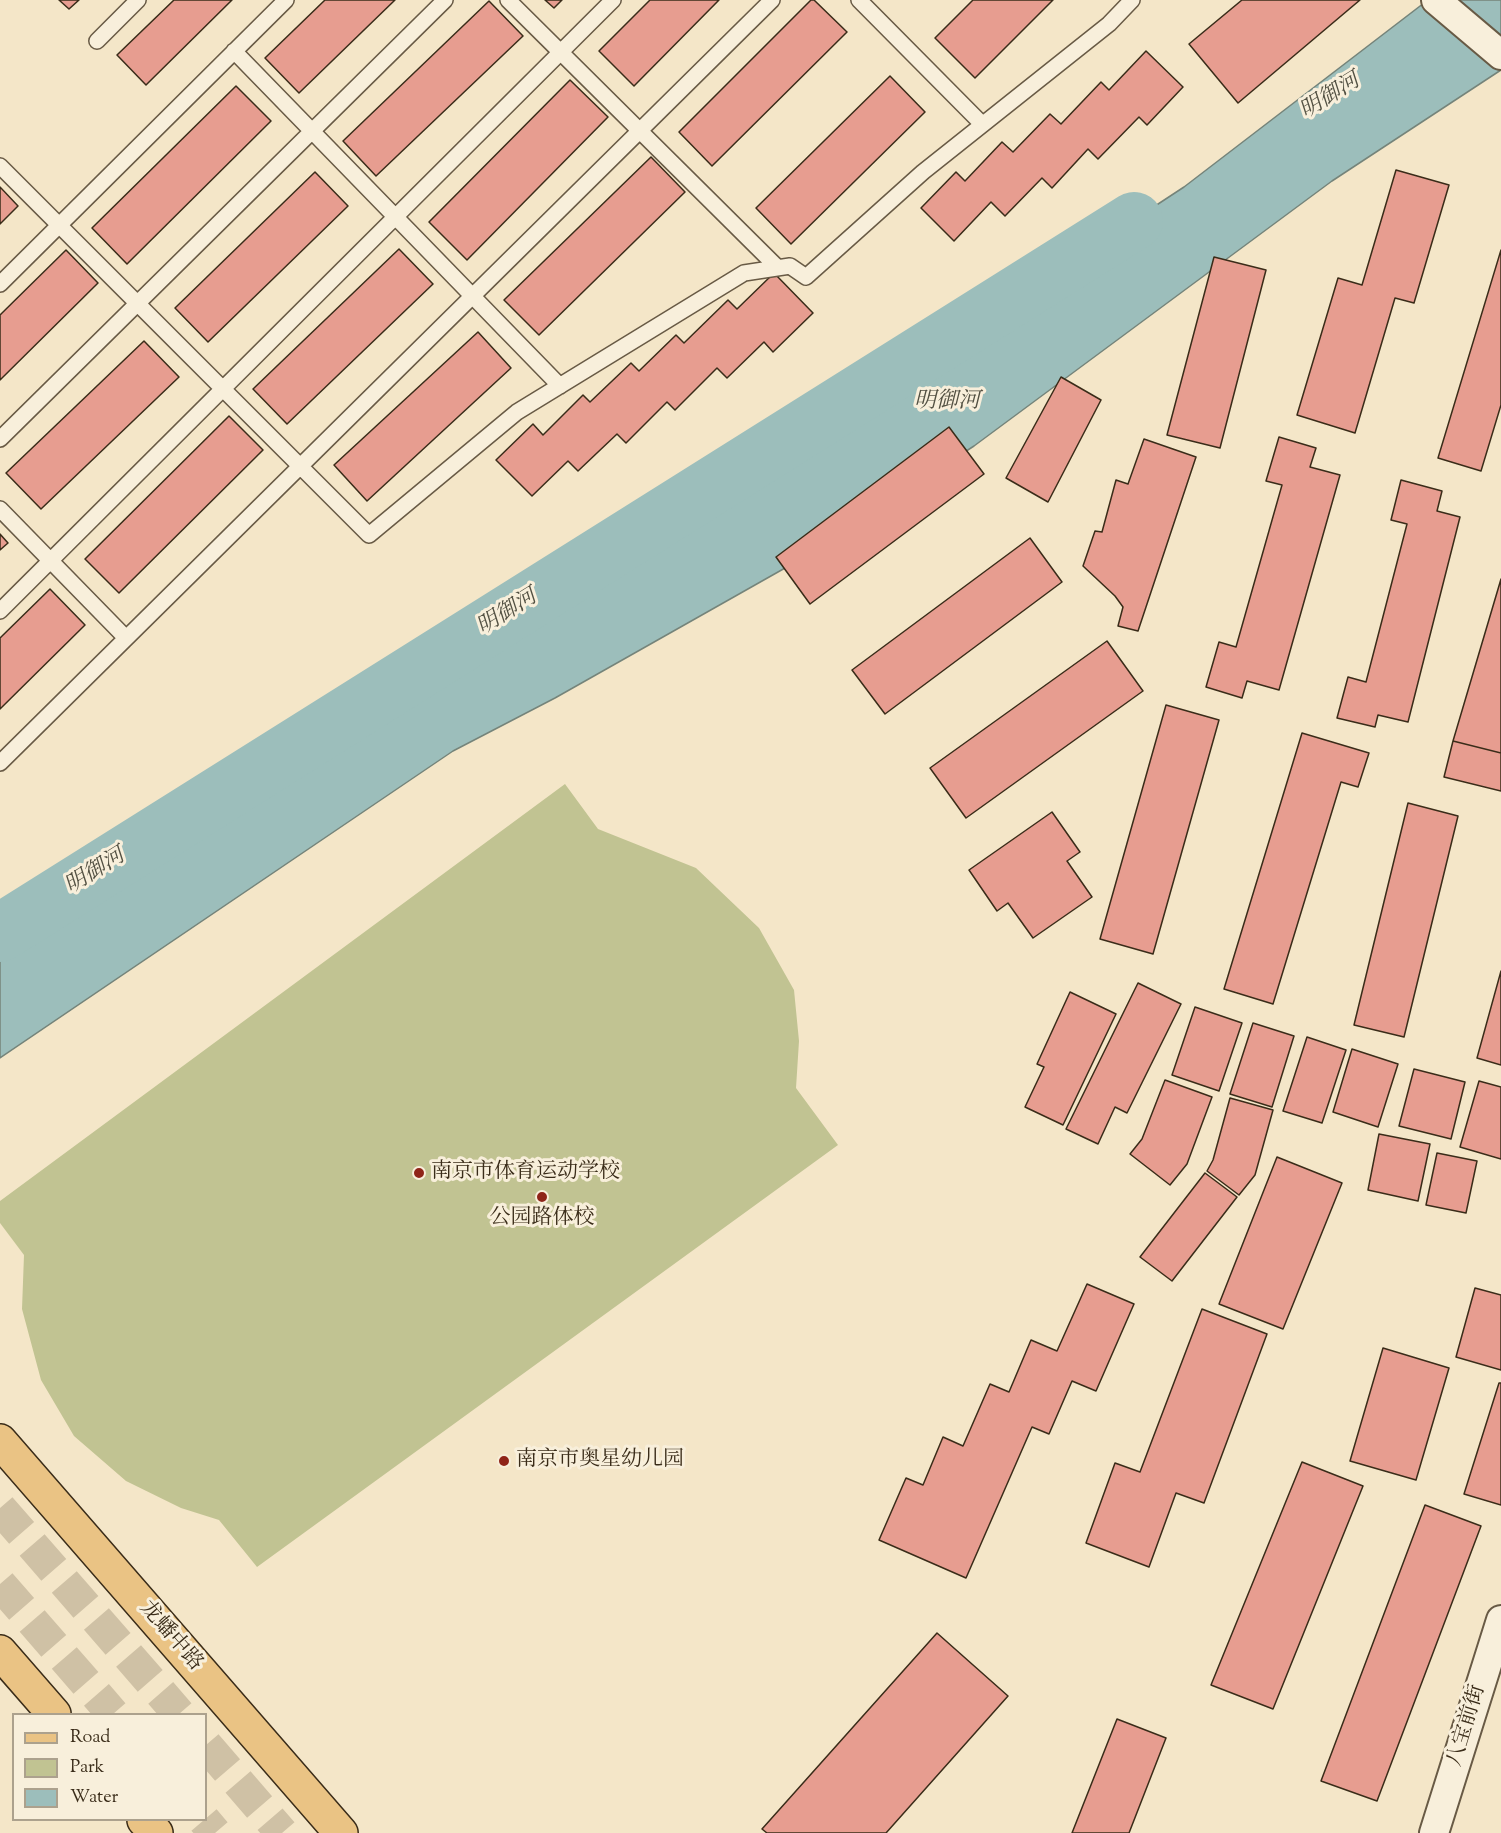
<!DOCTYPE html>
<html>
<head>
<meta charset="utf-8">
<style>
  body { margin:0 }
  #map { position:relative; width:1501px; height:1833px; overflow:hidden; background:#f4e6c8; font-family:"Sorts Mill Goudy",serif }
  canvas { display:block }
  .legend { position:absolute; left:12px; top:1713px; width:195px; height:108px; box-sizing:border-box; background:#f8efdb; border:2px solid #aca18d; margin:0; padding:8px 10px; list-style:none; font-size:18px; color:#3a2c19 }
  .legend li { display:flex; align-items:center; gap:12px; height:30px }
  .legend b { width:30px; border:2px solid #aca18d }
</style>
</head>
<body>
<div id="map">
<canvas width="1501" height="1833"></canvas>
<ul class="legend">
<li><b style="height:8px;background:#eac384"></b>Road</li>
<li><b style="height:16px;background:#c1c392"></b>Park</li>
<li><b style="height:16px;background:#9cbebb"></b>Water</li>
</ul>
</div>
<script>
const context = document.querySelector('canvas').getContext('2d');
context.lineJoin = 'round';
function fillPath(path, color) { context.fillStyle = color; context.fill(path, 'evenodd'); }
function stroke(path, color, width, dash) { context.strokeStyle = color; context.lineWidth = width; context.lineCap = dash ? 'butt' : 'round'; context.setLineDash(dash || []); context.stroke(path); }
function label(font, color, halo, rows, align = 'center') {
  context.font = font + ' "Sorts Mill Goudy","Noto Serif SC",serif'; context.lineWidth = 6; context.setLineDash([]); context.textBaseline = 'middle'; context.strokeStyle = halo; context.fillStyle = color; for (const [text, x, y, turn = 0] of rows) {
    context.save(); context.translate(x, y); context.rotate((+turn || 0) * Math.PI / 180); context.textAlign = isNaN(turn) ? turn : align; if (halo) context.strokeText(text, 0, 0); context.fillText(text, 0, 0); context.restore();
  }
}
const green = new Path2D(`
  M565 784 598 829 696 868 759 928 794 990 799 1041 796 1088 838 1145 257 1567 219 1520 181 1508 126 1481 74 1436 41 1380 22 1309 24 1255 0 1223V1201Z`);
const water = new Path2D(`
  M1428 0H1501V70L1332 181 974 446 801 559 555 698 453 751 0 1058V949L294 756 675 521 1184 187Z`);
const river = new Path2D(`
  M0 933 1134 221`);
const building = new Path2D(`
  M59 0H79L69 9Z
  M174 0H232L146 85 117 55Z
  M325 0H395L299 93 265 58Z
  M545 0H562L554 8Z
  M650 0H719L634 86 599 51Z
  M811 0H814L847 32 712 166 679 132Z
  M973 0H1053L975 78 935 38Z
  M1242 0H1360L1238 103 1189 44Z
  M489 1 523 36 376 176 343 141Z
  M1146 51 1183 87 1147 125 1139 117 1098 159 1088 149 1052 188 1042 178 1005 216 991 202 954 241 921 208 956 172 965 181 1002 142 1013 152 1050 114 1061 124 1101 82 1109 90Z
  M890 76 925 112 791 244 756 208Z
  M570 80 608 117 467 260 429 222Z
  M236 86 271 121 127 264 92 228Z
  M651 157 685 192 539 335 504 300Z
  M1396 170 1449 185 1414 303 1395 298 1355 433 1297 415 1338 278 1362 285Z
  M315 172 348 206 208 342 175 308Z
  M0 187 18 206 0 224Z
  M399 249 433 284 287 424 253 389Z
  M66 250 98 283 0 380V315Z
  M1501 250V405L1481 471 1438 458Z
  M1214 257 1266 270 1220 448 1167 435Z
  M774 273 813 313 773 352 764 342 727 378 717 368 675 410 667 402 626 443 617 434 578 471 568 461 532 496 496 460 533 424 543 435 583 395 590 402 631 363 639 371 676 335 684 343 728 300 737 309Z
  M478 332 511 368 367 501 334 465Z
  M144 341 179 377 41 509 6 473Z
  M1061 377 1101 400 1048 502 1006 478Z
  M229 416 263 450 119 593 85 559Z
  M949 427 984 474 810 604 776 557Z
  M1279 437 1316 448 1310 467 1340 475 1279 690 1247 681 1242 698 1206 687 1219 642 1236 647 1282 485 1266 481Z
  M1144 439 1196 457 1138 631 1118 626 1123 607 1115 596 1083 566 1095 531 1102 532 1116 480 1128 484Z
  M1401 480 1442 491 1437 511 1460 517 1408 722 1378 715 1375 727 1337 718 1348 677 1366 682 1407 524 1391 520Z
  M0 534 8 543 0 550Z
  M1030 538 1062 582 885 714 852 670Z
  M1501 579V753L1453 741Z
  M50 589 85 625 0 709V638Z
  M1107 641 1143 691 966 818 930 768Z
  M1166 705 1219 720 1153 954 1100 939Z
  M1302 733 1369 753 1358 787 1341 782 1273 1004 1224 989Z
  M1453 741 1501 753V791L1444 777Z
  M1408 803 1458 816 1404 1037 1354 1025Z
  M1052 812 1080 852 1067 861 1092 897 1033 938 1008 903 997 911 969 870Z
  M1501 971V1065L1477 1058Z
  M1138 983 1181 1004 1127 1113 1115 1107 1098 1144 1066 1129Z
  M1070 992 1116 1014 1063 1125 1025 1107 1044 1067 1037 1064Z
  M1195 1007 1242 1023 1219 1091 1172 1075Z
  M1253 1023 1294 1036 1272 1107 1230 1094Z
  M1307 1037 1346 1050 1322 1123 1283 1111Z
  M1352 1049 1398 1064 1378 1127 1333 1112Z
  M1414 1069 1465 1082 1451 1139 1399 1126Z
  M1165 1080 1212 1097 1187 1164 1170 1185 1130 1154 1142 1139Z
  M1479 1081 1501 1087V1159L1460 1147Z
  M1230 1098 1273 1110 1255 1175 1239 1195 1207 1171 1213 1160Z
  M1379 1134 1430 1144 1418 1201 1368 1190Z
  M1437 1153 1477 1161 1466 1213 1426 1205Z
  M1277 1157 1342 1183 1283 1329 1219 1304Z
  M1205 1173 1237 1197 1172 1281 1140 1257Z
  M1087 1284 1134 1304 1096 1391 1072 1381 1049 1434 1032 1427 966 1578 879 1540 906 1478 923 1485 943 1437 963 1446 990 1384 1009 1392 1031 1340 1057 1351Z
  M1475 1288 1501 1295V1370L1456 1357Z
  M1202 1309 1267 1334 1204 1503 1176 1493 1149 1567 1086 1543 1115 1463 1140 1472Z
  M1383 1348 1449 1368 1416 1480 1350 1461Z
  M1499 1383H1501V1505L1464 1494Z
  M1302 1462 1363 1486 1273 1709 1211 1685Z
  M1425 1505 1481 1526 1377 1801 1321 1781Z
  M937 1633 1008 1696 886 1833H767L762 1829Z
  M1117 1719 1166 1738 1129 1833H1072Z`);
const highwayTunnel = new Path2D(`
  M0 1508 179 1714
  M0 1584 113 1714
  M206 1745 282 1833
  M204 1820 215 1833`);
const lane = new Path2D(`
  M508 0 778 268
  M859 0 982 124
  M97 41 138 0
  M234 51 560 386
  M0 166 369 535 517 412 744 273 790 266 806 277 923 172 1109 24 1132 0
  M0 284 286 0
  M0 439 445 0
  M0 509 126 638
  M0 611 613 0
  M0 763 772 0`);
const street = new Path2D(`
  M1436 0 1501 55
  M1434 1833 1501 1620`);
const primary = new Path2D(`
  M0 1441 341 1833
  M0 1652 54 1714
  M144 1820 156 1833`);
const markers = [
  [419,1173,6,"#8f2418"],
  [542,1197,6,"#8f2418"],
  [504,1461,6,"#8f2418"]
];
const poiNames = [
  ["南京市体育运动学校",431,1173],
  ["公园路体校",542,1219,"center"],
  ["南京市奥星幼儿园",516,1461]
];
const streetNames = [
  ["龙蟠中路",170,1637,49],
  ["八宝前街",1468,1726,-73]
];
const waterNames = [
  ["明御河",1331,98,-32],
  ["明御河",947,403],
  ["明御河",508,614,-32],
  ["明御河",96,873,-32]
];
fillPath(green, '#c1c392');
fillPath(water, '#9cbebb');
stroke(water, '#75847a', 1.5);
stroke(river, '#9cbebb', 58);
fillPath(building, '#e79d90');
stroke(building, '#3a2c19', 1.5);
stroke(highwayTunnel, '#cfc1a5', 33, [33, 16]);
stroke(lane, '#685a45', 18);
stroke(street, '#685a45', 32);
stroke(primary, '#3a2c19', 36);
stroke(lane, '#f8efdb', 15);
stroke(street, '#f8efdb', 28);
stroke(primary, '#eac384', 33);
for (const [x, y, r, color] of markers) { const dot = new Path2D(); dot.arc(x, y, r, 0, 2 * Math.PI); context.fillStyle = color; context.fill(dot); stroke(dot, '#f8efdb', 2); }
label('21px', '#3a2c19', '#f8efdb', poiNames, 'left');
label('21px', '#3a2c19', '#f8efdb', streetNames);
label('italic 22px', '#525042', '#f8efdb', waterNames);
</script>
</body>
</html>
